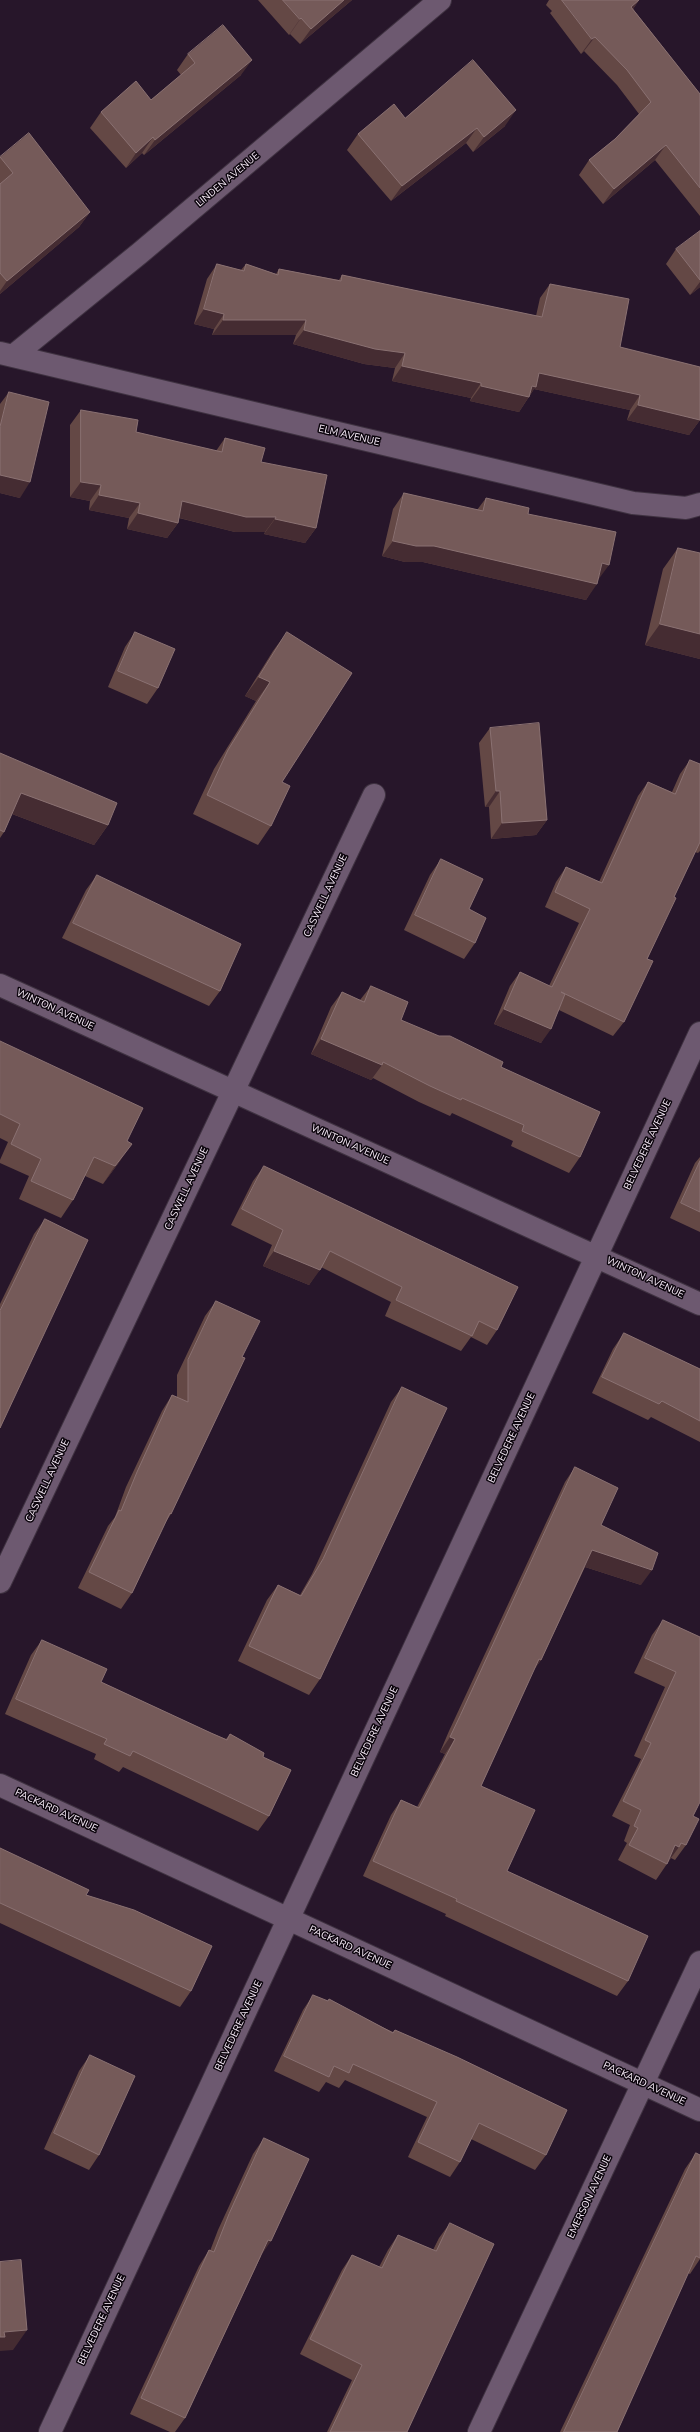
<!DOCTYPE html>
<html>
<head>
<meta charset="utf-8">
<style>
  body { margin:0 }
  canvas { display:block; background:#27162a }
</style>
</head>
<body>
<canvas width="700" height="2432"></canvas>
<script>
const context = document.querySelector('canvas').getContext('2d');
context.lineJoin = 'round';
function stroke(path, color, width, dash) { context.strokeStyle = color; context.lineWidth = width; context.lineCap = dash ? 'butt' : 'round'; context.setLineDash(dash || []); context.stroke(path); }
function fillPath(path, color) { context.fillStyle = color; context.fill(path, 'evenodd'); }
function label(font, color, halo, rows, align = 'center') {
  context.font = font + ' "Nunito Sans",sans-serif'; context.lineWidth = 3; context.setLineDash([]); context.textBaseline = 'middle'; context.strokeStyle = halo; context.fillStyle = color; for (const [text, x, y, turn = 0] of rows) {
    context.save(); context.translate(x, y); context.rotate((+turn || 0) * Math.PI / 180); context.textAlign = isNaN(turn) ? turn : align; if (halo) context.strokeText(text, 0, 0); context.fillText(text, 0, 0); context.restore();
  }
}
const minor = new Path2D(`
  M0 353 633 503 686 508 700 504
  M13 356 140 253 440 0
  M0 985 700 1304
  M0 1582 374 795
  M0 1785 700 2110
  M50 2432 700 1033
  M479 2432 700 1962`);
const wall = new Path2D(`
  M258 0H352L300 44 290 34 289 35Z
  M549 0H639L633 9 700 94V216L655 160 603 204 579 175 589 160 615 139 639 114 617 85 584 51 581 54 550 13 552 11 546 5Z
  M188 54 241 75 144 155 142 153 126 168 90 128 101 112 151 100 181 75 177 70Z
  M405 118 505 126 473 152 466 143 391 201 347 150 358 134Z
  M0 157 90 212 79 227 0 294Z
  M700 231V287L690 295 666 264 676 249Z
  M217 264 241 270 246 264 276 274 279 269 339 280 342 275 536 316 540 298 550 284 700 420 689 435 627 420 630 410 534 389 519 412 470 401 471 398 392 381 395 368 364 364 293 344 296 335H212L214 329 194 324 207 279Z
  M9 392 20 498 0 493V404Z
  M81 410 136 432 216 451 225 438 261 462 316 528 305 543 264 534 265 532H235L179 518 178 523 167 538 127 529 129 518 89 510 90 501 70 497V425Z
  M404 493 477 510 486 498 528 514 598 580 586 600 423 562H405L382 556 393 509Z
  M678 548 700 659 645 645 663 569Z
  M135 632 158 688 147 704 108 687 125 647Z
  M287 632 282 782 271 826 258 845 193 814 214 769 256 701 245 696 273 651Z
  M490 728 547 820 536 835 491 839 489 807H485L479 743Z
  M0 753 108 825 94 845 12 814 4 832 0 838Z
  M690 760 700 764V851L698 853 695 852 674 897 647 959 624 1022 613 1036 559 1010 541 1043 494 1024 510 986 520 972 549 986 579 923 545 907 556 882 566 867 599 882 638 796 648 782 672 792 680 774Z
  M441 859 469 909 475 943 464 959 404 930 430 875Z
  M97 875 220 991 209 1006 62 938 86 890Z
  M371 986 401 1020 501 1067 580 1157 569 1173 511 1146 513 1141 452 1113 450 1116 419 1102 373 1078 371 1080 311 1054 331 1007 342 992 360 1000Z
  M0 1041 127 1141 120 1161 103 1184 85 1176 73 1200 61 1218 19 1199 29 1176 0 1163V1160L8 1142 0 1138Z
  M700 1157V1232L670 1218 695 1163Z
  M264 1166 497 1330 487 1345 471 1337 461 1351 385 1316 391 1302 321 1267 309 1285 263 1266 272 1245 231 1225 253 1181Z
  M45 1219 4 1419 0 1428V1304L34 1234Z
  M216 1301 242 1357 171 1514 165 1523 132 1593 121 1609 78 1588 108 1526 115 1517 126 1487 162 1411 172 1395 177 1397V1375L205 1316Z
  M624 1333 700 1369V1442L651 1417 648 1420 592 1393 613 1349Z
  M402 1387 320 1679 309 1695 238 1661 267 1600 278 1585 300 1595 312 1574 391 1402Z
  M575 1467 601 1525 641 1585 585 1567 541 1660 533 1671 481 1786 507 1871 628 1981 617 1996 445 1916 446 1914 363 1876 391 1815 401 1800 417 1807 445 1754 440 1752 449 1731 565 1482Z
  M663 1620 700 1637 693 1816 686 1845 675 1860 671 1858 656 1880 618 1860 627 1843 624 1841 630 1825 612 1816 641 1759 634 1756 665 1687 634 1673 652 1635Z
  M42 1640 101 1682 211 1733 226 1739 230 1734 263 1757 269 1816 258 1831 123 1767 119 1772 94 1759 96 1754 5 1714 31 1655Z
  M0 1848 86 1895 191 1991 180 2007 0 1923Z
  M313 1995 393 2032 395 2030 546 2155 535 2170 471 2139 460 2162 450 2177 408 2157 427 2117 345 2080 339 2088 326 2082 319 2092 274 2071 303 2010Z
  M90 2055 99 2155 89 2170 44 2149 79 2071Z
  M264 2138 261 2256 185 2418 175 2432H170L130 2414 199 2266 209 2250 210 2251 218 2230 253 2154Z
  M696 2153 700 2155V2259L690 2274 688 2273 617 2432H560L685 2169Z
  M450 2223 407 2432H327L352 2380 300 2354 342 2270 352 2255 379 2267 388 2250 398 2235 433 2250 439 2238Z`);
const shadedWall = new Path2D(`
  M344 0H352L300 44 311 29Z
  M639 0 629 15 631 7Z
  M301 18 290 34 289 35 300 19Z
  M595 37 584 51 581 54 592 39Z
  M252 60 241 75 144 155 155 140Z
  M516 110 505 126 473 152 484 137Z
  M477 128 466 143 391 201 402 186Z
  M153 137 142 153 126 168 136 153Z
  M666 145 655 160 603 204 614 189Z
  M90 212 79 227 0 294V291L7 281Z
  M700 282V287L690 295Z
  M204 309 224 314 214 329 194 324Z
  M223 320H306L296 335H212Z
  M304 330 405 353 395 368 364 364 293 344Z
  M402 366 481 383 471 398 392 381Z
  M539 373 640 395 630 410 534 389 519 412 470 401 481 386Z
  M638 405 700 420 689 435 627 420Z
  M0 475 30 482 20 498 0 493Z
  M81 482 101 485 90 501 70 497Z
  M99 495 140 503 129 518 89 510Z
  M182 501 276 517 265 532H235L172 516Z
  M138 513 178 523 167 538 127 529Z
  M275 519 316 528 305 543 264 534Z
  M393 541 434 546 597 584 586 600 423 562H405L382 556Z
  M602 563 609 565 598 580Z
  M660 624 700 634V659L645 645Z
  M259 677 270 682 256 701 245 696Z
  M496 791H500L489 807H485Z
  M21 793 108 825 94 845 7 812Z
  M547 820 536 835 491 839 502 823Z
  M504 1009 551 1029 541 1043 494 1024Z
  M321 1039 382 1065 371 1080 311 1054Z
  M132 1144 120 1161 103 1184 115 1166Z
  M274 1251 320 1270 309 1285 263 1266Z
  M592 1550 652 1570 641 1585 582 1566Z
  M539 1659 541 1660 530 1675Z
  M450 1737 455 1739 445 1754 440 1752Z
  M675 1845 679 1847 668 1862 664 1861Z
  M268 2240 271 2241 260 2257Z
  M27 2330 13 2350 0 2351V2337L4 2332Z`);
const building = new Path2D(`
  M283 0H344L311 29 301 18 300 19Z
  M562 0H639L631 7 700 94V188L666 145 614 189 589 160 615 139 651 102 627 70 595 37 592 39Z
  M223 25 252 60 155 140 153 137 136 153 101 112 136 81 151 100 195 63 188 54Z
  M473 60 516 110 484 137 477 128 402 186 358 134 394 104 405 118Z
  M29 133 90 212 7 281 0 273V184L13 173 0 157Z
  M700 231V280L676 249Z
  M217 264 244 271 246 264 278 275 279 269 341 281 342 275 542 317 550 284 629 299 620 347 700 367V420L638 405 640 395 539 373 536 387 532 386 529 397 481 386V383L402 366 405 353 375 349 304 330 306 320H223L224 314 204 309Z
  M9 392 49 402 30 482 0 475V427Z
  M81 410 138 420 136 432 222 452 225 438 265 448 261 462 327 475 316 528 275 519 276 517H246L182 501 178 523 138 513 140 503 99 495 101 485 81 482Z
  M404 493 483 511 486 498 529 508 528 514 616 532 609 565 602 563 597 584 434 546H416L393 541Z
  M678 548 700 553V634L660 624Z
  M135 632 175 649 158 688 118 671Z
  M287 632 352 673 282 782 290 786 271 826 207 795 228 750 270 682 259 677Z
  M539 723 547 820 502 823 500 791H496L490 728Z
  M0 753 117 803 108 825 21 793 4 832 0 830Z
  M690 760 700 764V842L674 897 676 898 647 959 653 961 624 1022 561 992 565 994 551 1029 504 1009 520 972 552 987 590 909 555 892 566 867 602 883 648 782 675 794Z
  M441 859 483 879 469 909 486 918 475 943 415 915Z
  M97 875 241 944 220 991 73 923Z
  M371 986 408 1002 401 1020 439 1036H450L503 1062 501 1067 600 1112 580 1157 522 1131 524 1125 462 1098 461 1100 430 1086 383 1062 382 1065 321 1039 342 992 364 1002Z
  M0 1041 143 1108 127 1141 132 1144 115 1166 94 1157 73 1200 31 1181 41 1159 11 1144 20 1124 0 1114Z
  M700 1161V1212L681 1203Z
  M264 1166 518 1287 497 1330 479 1321 472 1336 396 1300 402 1287 330 1251 320 1270 274 1251 283 1230 242 1209Z
  M45 1219 88 1240 0 1428V1311Z
  M216 1301 260 1321 242 1357 245 1358 171 1514 170 1513 132 1593 89 1572 119 1510 121 1511 137 1472 172 1395 188 1402V1360Z
  M624 1333 700 1369V1421L662 1401 659 1404 602 1377Z
  M402 1387 447 1408 320 1679 249 1646 278 1585 301 1596 323 1559Z
  M575 1467 618 1488 601 1525 658 1553 652 1570 592 1550 541 1660 539 1659 481 1786 535 1810 507 1871 648 1936 628 1981 456 1901 457 1899 373 1861 401 1800 419 1808 455 1739 450 1737 460 1716Z
  M663 1620 700 1637V1802L693 1816 699 1819 686 1845 681 1843 679 1847 675 1845 667 1864 629 1845 638 1828 634 1826 641 1810 623 1801 651 1743 645 1740 676 1672 645 1658Z
  M42 1640 107 1669 101 1682 211 1733 227 1740 230 1734 264 1753 263 1757 291 1770 269 1816 133 1751 130 1756 104 1744 107 1739 16 1699Z
  M0 1848 89 1890 86 1895 134 1910 212 1946 191 1991 0 1903Z
  M313 1995 328 2001 329 1999 393 2033 395 2030 457 2057 567 2110 546 2155 479 2123 460 2162 418 2142 437 2102 353 2064 349 2073 334 2066 329 2077 284 2056Z
  M90 2055 135 2076 99 2155 54 2133Z
  M264 2138 309 2159 271 2241 268 2240 185 2418 141 2398 209 2250 214 2252 229 2214Z
  M696 2153 700 2155V2258L696 2256 617 2432H564Z
  M450 2223 494 2244 407 2432H330L362 2365 310 2339 352 2255 382 2268 398 2235 436 2251Z
  M21 2260 27 2330 4 2332 5 2337H0V2262Z`);
const streetNames = [
  ["LINDEN AVENUE",228,180,-40],
  ["ELM AVENUE",349,436,13],
  ["CASWELL AVENUE",326,896,-65],
  ["WINTON AVENUE",55,1010,25],
  ["WINTON AVENUE",350,1145,24],
  ["BELVEDERE AVENUE",648,1145,-65],
  ["CASWELL AVENUE",187,1189,-65],
  ["WINTON AVENUE",645,1278,25],
  ["BELVEDERE AVENUE",512,1438,-65],
  ["CASWELL AVENUE",48,1481,-65],
  ["BELVEDERE AVENUE",375,1732,-65],
  ["PACKARD AVENUE",56,1811,25],
  ["PACKARD AVENUE",350,1948,25],
  ["BELVEDERE AVENUE",239,2026,-65],
  ["PACKARD AVENUE",644,2084,25],
  ["EMERSON AVENUE",590,2197,-65],
  ["BELVEDERE AVENUE",102,2320,-65]
];
stroke(minor, '#3f3241', 24);
stroke(minor, '#6d5970', 22);
fillPath(wall, '#644845');
fillPath(shadedWall, '#452c32');
fillPath(building, '#755a59');
stroke(building, '#8a7172', 1);
label('10px', '#fcf0fd', '#0c050d', streetNames);
</script>
</body>
</html>
